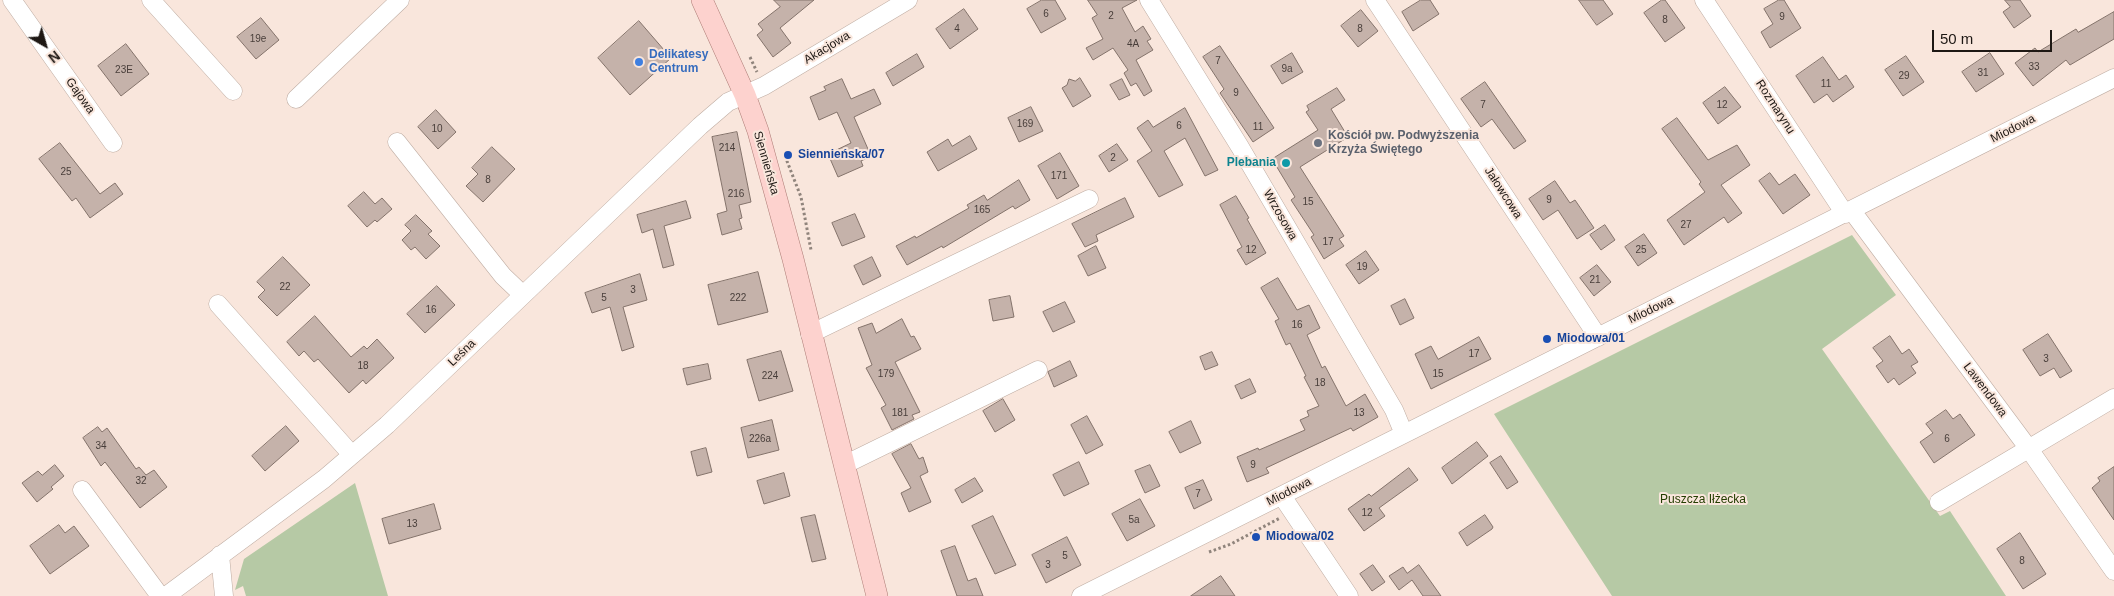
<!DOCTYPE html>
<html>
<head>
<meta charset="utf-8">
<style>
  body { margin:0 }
  #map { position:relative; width:2114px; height:596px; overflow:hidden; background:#f9e6dc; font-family:Arial,sans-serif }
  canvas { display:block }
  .north { position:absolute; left:20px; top:20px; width:50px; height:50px; -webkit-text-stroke:4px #f9e6dc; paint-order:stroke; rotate:142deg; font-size:14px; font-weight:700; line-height:20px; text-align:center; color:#1e1814 }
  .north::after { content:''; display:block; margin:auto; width:18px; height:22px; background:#1e1814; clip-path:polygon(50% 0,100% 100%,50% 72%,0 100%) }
  .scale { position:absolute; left:1932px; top:30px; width:120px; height:22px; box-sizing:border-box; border:2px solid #1e1814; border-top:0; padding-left:6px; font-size:15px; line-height:18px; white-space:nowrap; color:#1e1814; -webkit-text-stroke:4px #f9e6dc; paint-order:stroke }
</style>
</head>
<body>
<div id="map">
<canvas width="2114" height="596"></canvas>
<div class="north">N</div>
<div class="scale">50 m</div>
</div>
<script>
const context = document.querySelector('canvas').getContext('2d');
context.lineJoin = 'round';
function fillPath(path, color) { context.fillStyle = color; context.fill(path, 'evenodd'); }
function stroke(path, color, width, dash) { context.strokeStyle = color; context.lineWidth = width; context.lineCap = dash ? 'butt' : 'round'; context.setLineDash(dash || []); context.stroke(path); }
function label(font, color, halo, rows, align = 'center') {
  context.font = font + ' Arial,sans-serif'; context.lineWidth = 4; context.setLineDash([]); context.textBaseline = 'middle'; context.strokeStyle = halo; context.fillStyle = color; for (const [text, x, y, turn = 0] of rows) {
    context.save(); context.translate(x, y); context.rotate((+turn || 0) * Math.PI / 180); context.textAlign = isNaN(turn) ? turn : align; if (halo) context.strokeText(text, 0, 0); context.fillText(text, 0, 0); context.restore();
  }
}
const green = new Path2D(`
  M1852 235 1896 295 1822 349 1940 516 1950 511 2006 596H1612L1494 414Z
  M355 483 388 596H246L243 586 235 590 244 559Z`);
const building = new Path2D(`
  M774 0H814L780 28 791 43 773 57 757 35 763 30 758 24 780 7Z
  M1042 0H1055L1066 19 1041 33 1027 9Z
  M1088 0H1137L1122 8 1135 32 1143 26 1151 39 1147 41 1153 50 1136 60 1152 91 1144 96 1136 83 1131 86 1124 73 1128 70 1113 48 1093 60 1086 48 1103 39 1092 18 1097 15Z
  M1421 0H1430L1439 14 1413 31 1402 12Z
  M1579 0H1603L1613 14 1597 25Z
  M1662 0H1665L1685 28 1665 42 1644 13Z
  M1779 0H1784L1801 28 1770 48 1761 32 1773 24 1764 9Z
  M2005 0H2020L2031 16 2014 28 2003 12 2010 7Z
  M964 9 978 29 950 49 936 29Z
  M1361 10 1378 31 1358 47 1341 26Z
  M2114 12V39L2070 65 2066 60 2033 86 2015 63 2035 48 2038 52 2076 29 2078 32Z
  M261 18 279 40 256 59 237 37Z
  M639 21 671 58 630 95 598 58Z
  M126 44 149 74 121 96 98 66Z
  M1220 46 1274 128 1253 142 1220 93 1224 89 1203 57Z
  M1292 53 1303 72 1282 84 1271 66Z
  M1990 53 2004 74 1976 92 1962 72Z
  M917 54 924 67 893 86 886 73Z
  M1906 56 1924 82 1903 96 1885 70Z
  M1823 57 1839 80 1846 75 1854 87 1833 102 1827 94 1814 103 1796 76Z
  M1080 78 1091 96 1073 107 1062 88 1067 85 1069 79 1075 81Z
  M842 79 851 99 874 89 881 104 854 117 871 156 861 161 863 166 838 177 828 154 851 143 837 112 819 120 810 97 826 90 824 87Z
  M1122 79 1130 95 1119 100 1110 85Z
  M1485 82 1526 141 1514 149 1492 119 1481 127 1461 99Z
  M1725 87 1741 107 1718 124 1703 103Z
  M1337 88 1345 100 1331 109 1348 137 1300 167 1344 236 1339 239 1344 246 1324 259 1311 237 1314 235 1291 200 1295 197 1272 159 1318 130 1306 112 1309 110 1307 106Z
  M1031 107 1043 131 1019 142 1008 118Z
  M1185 108 1218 170 1205 176 1185 138 1164 151 1183 185 1159 197 1137 161 1152 151 1137 128 1148 120 1153 127Z
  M436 110 456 132 438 149 418 127Z
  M1677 118 1708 160 1737 145 1750 165 1721 185 1742 213 1728 223 1724 217 1684 245 1667 220 1705 192 1699 184 1701 182 1662 129Z
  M737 132 751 202 739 205 742 218 739 219 742 229 722 235 717 214 727 211 712 137Z
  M970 136 977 149 938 171 927 152 948 139 952 146Z
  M60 143 100 194 115 183 123 194 90 218 76 198 72 201 39 159Z
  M1117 144 1128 160 1109 172 1099 156Z
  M492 147 515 169 483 202 466 186 478 174 472 168Z
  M1060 153 1079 186 1057 199 1038 166Z
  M1770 173 1779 185 1795 174 1810 195 1783 214 1759 181Z
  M1019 180 1030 200 1015 209 1013 206 943 248 942 246 907 265 896 246 915 236 916 238 969 208 967 205 984 195 987 200Z
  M1555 181 1570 203 1575 200 1594 228 1577 239 1558 210 1543 220 1529 199Z
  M364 192 375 204 382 198 392 209 377 222 375 220 367 227 348 206Z
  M1236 196 1249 218 1247 219 1266 253 1246 265 1237 250 1242 247 1220 205Z
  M1125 198 1134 217 1096 235 1098 241 1085 247 1072 224Z
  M686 201 691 218 664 226 674 265 663 268 653 229 642 233 637 215Z
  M855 214 865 237 842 246 832 223Z
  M416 215 432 231 428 234 440 246 426 259 415 247 411 250 402 240 411 231 405 225Z
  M1605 225 1615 240 1601 250 1590 235Z
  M1644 234 1657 253 1638 266 1625 247Z
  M1096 246 1106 268 1088 276 1078 256Z
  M1366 251 1379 270 1359 284 1346 265Z
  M283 257 310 285 277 316 258 297 265 290 257 282Z
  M872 257 881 276 863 285 854 266Z
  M1597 265 1611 282 1594 296 1580 278Z
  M758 272 768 312 718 325 708 285Z
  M640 274 647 300 623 307 634 347 622 351 610 307 592 313 585 293Z
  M1278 278 1297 310 1309 305 1320 328 1307 335 1322 368 1325 366 1346 406 1365 394 1378 417 1353 431 1351 428 1266 468 1269 473 1247 482 1237 457 1258 448 1259 450 1305 430 1300 420 1309 416 1307 411 1319 406 1304 377 1306 376 1290 343 1286 345 1275 321 1279 319 1261 288Z
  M437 286 455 305 425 333 407 314Z
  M1010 296 1014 317 993 321 989 300Z
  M1405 299 1414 318 1400 325 1391 306Z
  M1065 302 1075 322 1053 332 1043 312Z
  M315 316 351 357 364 346 367 349 377 339 394 358 366 384 363 380 349 393 318 359 314 362 304 351 299 356 287 342Z
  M902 319 911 337 914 336 921 349 895 362 920 412 912 415 914 419 892 430 881 408 886 405 866 368 872 365 858 328 872 323 876 333Z
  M2048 334 2072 371 2060 378 2054 368 2040 376 2023 350Z
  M1890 336 1902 354 1909 349 1918 362 1911 366 1916 373 1899 385 1894 378 1888 383 1876 366 1883 361 1873 348Z
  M1479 337 1491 359 1431 389 1415 354 1431 346 1438 359Z
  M781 351 793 391 759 401 747 360Z
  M1212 352 1218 365 1205 370 1200 357Z
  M1070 361 1077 376 1054 387 1048 372Z
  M708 364 711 379 687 385 683 369Z
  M1250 379 1256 392 1241 399 1235 386Z
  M1003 399 1015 420 995 432 983 411Z
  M1946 410 1953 419 1960 414 1975 435 1934 463 1920 442 1933 433 1926 424Z
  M1087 416 1103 445 1086 454 1071 425Z
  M772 420 779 450 748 458 741 428Z
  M1191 421 1201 443 1180 453 1169 432Z
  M286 426 299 441 265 471 252 456Z
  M98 427 102 432 107 428 136 469 139 467 146 475 154 470 167 487 140 508 105 462 101 466 83 438Z
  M1477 442 1488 456 1452 484 1442 468Z
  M911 444 919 459 923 457 928 472 920 476 931 502 909 512 901 493 911 488 892 454Z
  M706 448 712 472 697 476 691 452Z
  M1501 456 1518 482 1507 489 1490 463Z
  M1079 462 1089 484 1064 496 1053 475Z
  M55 465 64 476 51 487 53 489 37 502 22 483 38 471 42 475Z
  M1150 465 1160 486 1145 493 1135 471Z
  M2114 467V520L2092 488 2100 481 2098 478Z
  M1409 468 1418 480 1379 508 1385 516 1364 531 1348 509 1369 494 1371 496Z
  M784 473 790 496 764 504 757 481Z
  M975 478 983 491 962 503 955 490Z
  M1203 480 1212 500 1194 509 1185 488Z
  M1140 499 1155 526 1127 541 1112 514Z
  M434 504 441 529 389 544 382 519Z
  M815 515 826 559 812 562 801 518Z
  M1485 515 1493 527 1492 529 1467 546 1459 533Z
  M993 516 1016 565 995 574 972 526Z
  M59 525 65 533 74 526 89 546 50 574 30 546Z
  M2020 533 2046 574 2023 589 1997 549Z
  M1067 537 1081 565 1046 583 1032 555Z
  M955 546 968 581 976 578 983 596H957L941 551Z
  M1373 565 1385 582 1372 591 1360 574Z
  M1419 565 1441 596H1423L1412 580 1399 590 1389 576 1403 567 1407 573Z
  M1221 576 1235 596H1191Z`);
const path = new Path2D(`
  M750 57 757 72
  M785 156 801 197 811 250
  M1209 552 1231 544 1280 518`);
const minor = new Path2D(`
  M12 0 113 143
  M151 0 233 91
  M1149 0 1240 147 1394 410 1404 434
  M1375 0 1598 337
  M1704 0 1845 214
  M296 99 400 0
  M397 142 503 276 523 295
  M1852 211 2029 449 2114 571
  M218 304 352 455
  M810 334 1089 199
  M844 465 1038 370
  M82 490 160 596
  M1282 496 1349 596
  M1939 502 2114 398
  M220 555 224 596
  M166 596 324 479 387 425 700 126 728 102 764 86 908 0
  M1081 596 2114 78`);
const major = new Path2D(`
  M702 0 745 95 758 131 793 259 877 596`);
const markers = [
  [639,62,5,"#3f7fe0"],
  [1318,143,5,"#6b7280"],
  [788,155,5,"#1a4fb4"],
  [1286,163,5,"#0f9aa8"],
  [1547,339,5,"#1a4fb4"],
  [1256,537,5,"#1a4fb4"]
];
const numberNames = [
  ["6",1046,14],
  ["2",1111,16],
  ["9",1782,17],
  ["8",1665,20],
  ["4",957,29],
  ["8",1360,29],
  ["19e",258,39],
  ["4A",1133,44],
  ["7",1218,61],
  ["33",2034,67],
  ["9a",1287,69],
  ["23E",124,70],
  ["31",1983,73],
  ["29",1904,76],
  ["11",1826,84],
  ["9",1236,93],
  ["7",1483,105],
  ["12",1722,105],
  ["169",1025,124],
  ["6",1179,126],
  ["11",1258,127],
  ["10",437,129],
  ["214",727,148],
  ["2",1113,158],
  ["25",66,172],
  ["171",1059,176],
  ["8",488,180],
  ["216",736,194],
  ["9",1549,200],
  ["15",1308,202],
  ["165",982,210],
  ["27",1686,225],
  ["17",1328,242],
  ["12",1251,250],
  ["25",1641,250],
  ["19",1362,267],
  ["21",1595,280],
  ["22",285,287],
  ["3",633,290],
  ["5",604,298],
  ["222",738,298],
  ["16",431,310],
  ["16",1297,325],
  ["17",1474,354],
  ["3",2046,359],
  ["18",363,366],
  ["179",886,374],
  ["15",1438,374],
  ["224",770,376],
  ["18",1320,383],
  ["181",900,413],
  ["13",1359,413],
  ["226a",760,439],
  ["6",1947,439],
  ["34",101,446],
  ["9",1253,465],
  ["32",141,481],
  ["7",1198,494],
  ["12",1367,513],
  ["5a",1134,520],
  ["13",412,524],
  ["5",1065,556],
  ["8",2022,561],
  ["3",1048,565]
];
const streetNames = [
  ["Akacjowa",827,48,-31],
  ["Gajowa",80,96,55],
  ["Rozmarynu",1775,107,57],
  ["Miodowa",2013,129,-27],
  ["Siennieńska",766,163,74],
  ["Jałowcowa",1503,193,57],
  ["Wrzosowa",1280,215,60],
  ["Miodowa",1651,310,-26],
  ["Leśna",462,353,-44],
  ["Lawendowa",1985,390,53],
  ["Miodowa",1289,492,-27]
];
const shopNames = [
  ["Delikatesy",649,55],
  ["Centrum",649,69]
];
const worshipNames = [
  ["Kościół pw. Podwyższenia",1328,136],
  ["Krzyża Świętego",1328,150]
];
const transitNames = [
  ["Siennieńska/07",798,155],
  ["Miodowa/01",1557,339],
  ["Miodowa/02",1266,537]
];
const cultureNames = [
  ["Plebania",1276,163]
];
const parkNames = [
  ["Puszcza Iłżecka",1703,500]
];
fillPath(green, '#b6c9a5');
fillPath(building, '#c5b2aa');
stroke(building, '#84736b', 1);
stroke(minor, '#bfada3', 19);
stroke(major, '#ae7d77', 22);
stroke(path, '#90847c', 3, [2.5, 2.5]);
stroke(minor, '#fff', 18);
stroke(major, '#fdd2ce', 21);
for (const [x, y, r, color] of markers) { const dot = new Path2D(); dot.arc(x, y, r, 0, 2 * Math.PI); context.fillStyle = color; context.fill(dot); stroke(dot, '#f9e6dc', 2); }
label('10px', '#483e3a', null, numberNames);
label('12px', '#1e1814', '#f9e6dc', streetNames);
label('bold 12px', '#366cbe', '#f9e6dc', shopNames, 'left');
label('bold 12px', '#5b616d', '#f9e6dc', worshipNames, 'left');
label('bold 12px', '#164399', '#f9e6dc', transitNames, 'left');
label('bold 12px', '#0d838f', '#f9e6dc', cultureNames, 'right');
label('12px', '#243d00', '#f9e6dc', parkNames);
</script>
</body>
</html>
